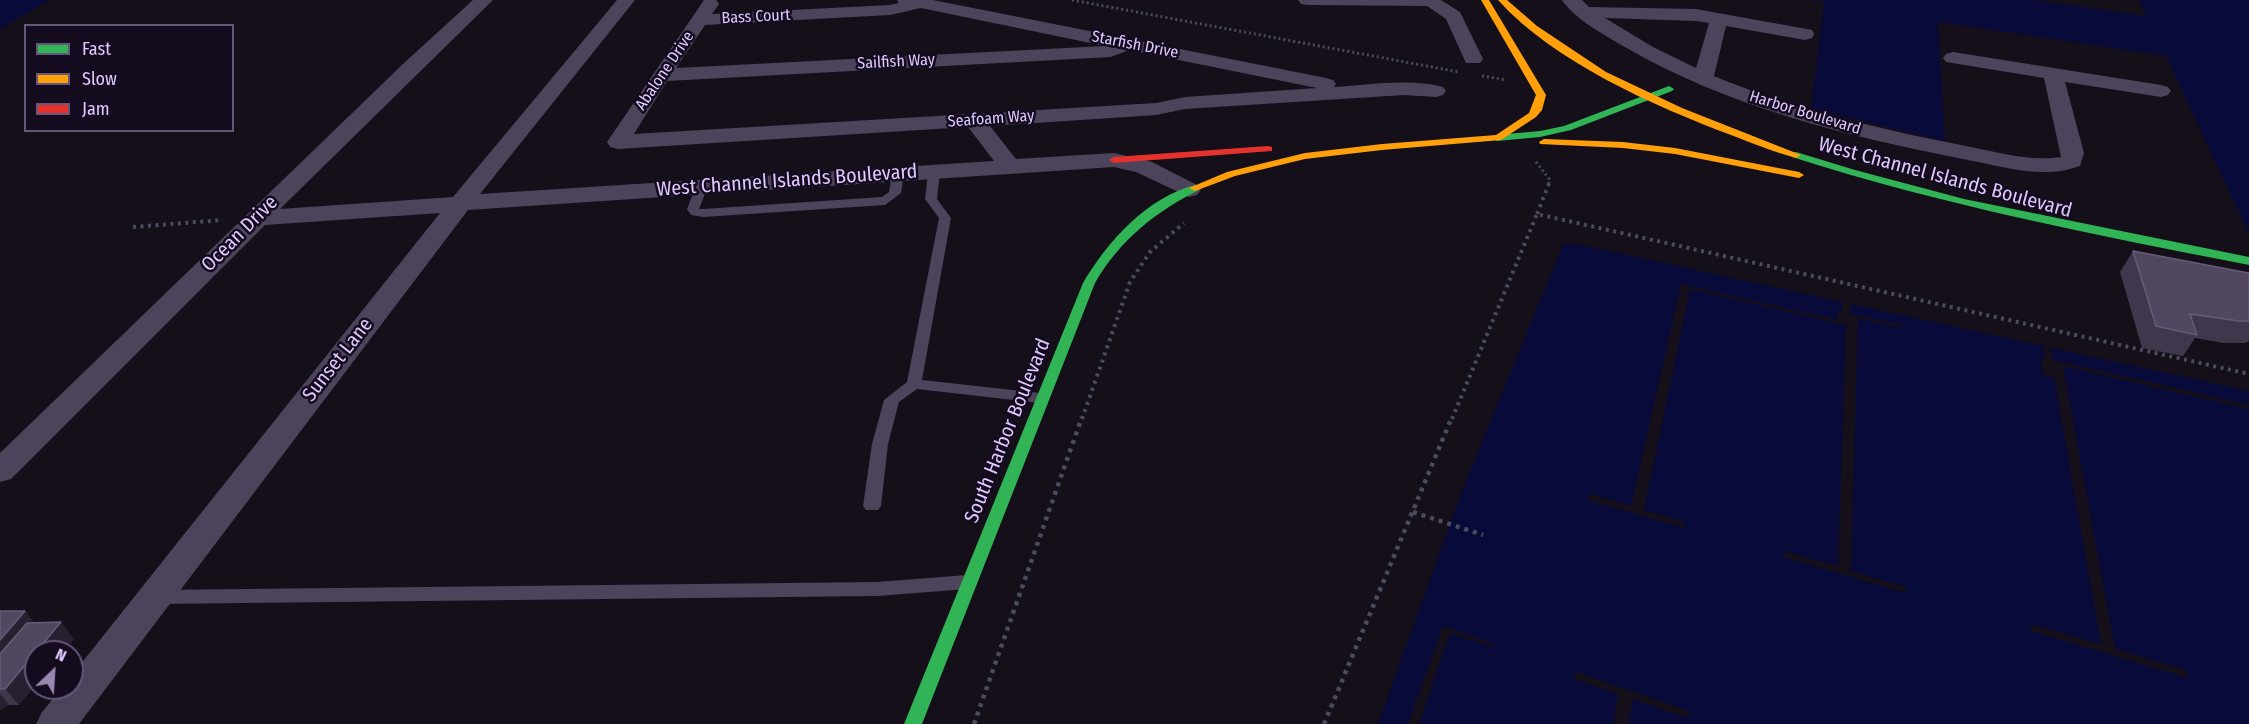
<!DOCTYPE html>
<html>
<head>
<meta charset="utf-8">
<style>
  body { margin:0 }
  #map { position:relative; width:2249px; height:724px; overflow:hidden; background:#150f1a; font-family:"Fira Sans Condensed",sans-serif }
  canvas { display:block }
  .legend { position:absolute; left:24px; top:24px; width:210px; height:108px; box-sizing:border-box; background:#140b1f; border:2px solid #655779; margin:0; padding:8px 10px; list-style:none; font-size:18px; color:#dfc9ff }
  .legend li { display:flex; align-items:center; gap:12px; height:30px }
  .legend b { width:30px; border:2px solid #655779 }
  .north { position:absolute; left:24px; top:640px; width:60px; height:60px; box-sizing:border-box; background:#140b1f; border:2px solid #655779; border-radius:50%; rotate:25deg; font-size:16px; font-weight:700; line-height:24px; text-align:center; color:#dfc9ff }
  .north::after { content:''; display:block; margin:auto; width:21px; height:27px; background:#9888af; clip-path:polygon(50% 0,100% 100%,50% 72%,0 100%) }
</style>
</head>
<body>
<div id="map">
<canvas width="2249" height="724"></canvas>
<ul class="legend">
<li><b style="height:8px;background:#30b455"></b>Fast</li>
<li><b style="height:8px;background:#ff9f0a"></b>Slow</li>
<li><b style="height:8px;background:#e5322d"></b>Jam</li>
</ul>
<div class="north">N</div>
</div>
<script>
const context = document.querySelector('canvas').getContext('2d');
context.lineJoin = 'round';
function fillPath(path, color) { context.fillStyle = color; context.fill(path, 'evenodd'); }
function stroke(path, color, width, dash) { context.strokeStyle = color; context.lineWidth = width; context.lineCap = dash ? 'butt' : 'round'; context.setLineDash(dash || []); context.stroke(path); }
function label(font, color, halo, rows, align = 'center') {
  context.font = font + ' "Fira Sans Condensed",sans-serif'; context.lineWidth = 5; context.setLineDash([]); context.textBaseline = 'middle'; context.strokeStyle = halo; context.fillStyle = color; for (const [text, x, y, turn = 0] of rows) {
    context.save(); context.translate(x, y); context.rotate((+turn || 0) * Math.PI / 180); context.textAlign = isNaN(turn) ? turn : align; if (halo) context.strokeText(text, 0, 0); context.fillText(text, 0, 0); context.restore();
  }
}
const water = new Path2D(`
  M0 0H49L0 29Z
  M1813 0H2035L2146 16 2139 0H2249V234L2166 56 1938 22 1945 141 1811 109 1824 2Z
  M1573 243 2249 391V724H1378L1463 488 1563 245Z`);
const pier = new Path2D(`
  M1681 284 1837 320 1838 311H1842V299L1851 301V314L1901 325V328L1858 318 1851 571 1906 587V593L1783 557 1784 551 1838 566 1846 325 1690 289 1644 510 1685 522 1684 528 1588 500 1590 494 1631 506Z
  M2042 342 2050 344 2053 360 2249 405V409L2063 366 2115 649 2186 670 2188 678 2031 631 2030 624 2101 644 2054 377 2043 375 2041 357 2045 358Z
  M1443 626 1493 644 1492 647 1450 633 1419 724H1408Z
  M1576 672 1689 711 1688 718 1633 699 1628 724H1613L1618 694 1574 679Z`);
const pathFar2 = new Path2D(`
  M1072 0 1459 72
  M1482 76 1507 80
  M1536 162 1550 180 1549 183`);
const pathFar1 = new Path2D(`
  M1537 214 1550 181
  M133 227 223 220
  M1082 419 1130 282 1150 252 1184 223
  M1452 419 1537 214 2249 374`);
const path = new Path2D(`
  M1413 512 1483 535
  M974 724 1082 417
  M1324 724 1452 417`);
const lane = new Path2D(`
  M934 168 940 172 937 199 951 218 922 380 1040 393 1048 398 1040 403 917 389 899 402 888 444 881 506 878 510H866L863 506 872 444 884 400 907 382 939 218 925 199 928 172Z
  M898 170 904 174 901 193 885 205 703 217 691 215 687 209 696 186 702 182 708 186 699 209H703L882 197 889 192 892 174Z
  M967 575 974 577 976 582 974 587 967 589 877 596 155 604 148 602 146 597 148 592 155 590 877 582Z`);
const street = new Path2D(`
  M473 0H493L280 209 453 197 617 0H635L480 194 994 161 968 127 618 149 610 147 607 142 704 0H716L719 4 712 14 890 5 899 3 897 0H933L1326 78 1333 80 1336 84 1334 87C1369 85 1409 78 1443 87L1446 91 1443 95 1436 97 1404 95 1185 109 1156 115 990 126 1016 159 1114 153 1152 162 1197 185 1201 190 1197 195 1189 197 1136 172 1114 167 468 210 79 724H36L42 712 62 688H72V675L440 213 265 225 11 479 0 482V453L404 63ZM921 8 1105 46 676 68 705 25 890 15ZM1129 50 1317 88 1185 97 1156 103 634 134 667 81 1111 57Z
  M1298 0H1441L1460 12 1483 59 1480 63H1466L1446 19 1427 6 1307 5 1301 4Z
  M1562 0H1582L1589 7 1696 9 1812 30 1814 34 1812 38 1805 40 1726 26 1714 76C1795 110 1880 129 1966 146 1997 152 2030 162 2061 157L2044 78 1946 62 1943 58 1946 54 1953 52 2161 85 2168 87 2171 91 2168 95 2161 97 2065 82 2084 153 2080 166C2070 169 2060 172 2049 172 2020 173 1991 164 1963 159 1846 136 1728 107 1623 46 1603 34 1576 20 1562 0ZM1605 18 1696 21 1709 23 1696 68 1653 47Z`);
const fast = new Path2D(`
  M1669 86 1674 89 1672 91 1571 130 1540 137 1497 141 1492 138 1497 135 1540 131 1564 126Z
  M1796 152 1855 170 1964 199 2249 257V265C2095 235 1942 205 1792 157V153Z
  M1195 185 1199 186V190C1155 212 1120 240 1095 283L922 724H904L1083 283C1108 241 1146 198 1195 185Z`);
const slow = new Path2D(`
  M1481 0H1489L1546 95 1542 110 1536 117 1501 140 1382 150 1305 159 1235 176 1195 191 1189 188 1227 172 1305 153 1382 144 1496 135 1529 113 1536 95Z
  M1498 0H1507L1537 26 1606 72 1682 108 1801 155 1796 158C1774 152 1752 143 1731 135 1654 106 1554 62 1498 0Z
  M1544 139 1623 142 1675 148 1799 172 1804 175 1799 178 1675 154 1623 148 1540 144 1539 142Z`);
const jam = new Path2D(`
  M1268 146 1272 147V151L1114 163 1109 160 1114 157Z`);
const wall = new Path2D(`
  M2133 251 2249 273V341L2245 343H2224L2195 338 2183 356 2142 348 2120 272Z
  M0 611H25L34 623 74 639 36 652V684L19 705H9L0 710Z`);
const shadedWall = new Path2D(`
  M25 611 44 634 0 686V640Z
  M61 622 74 639 63 652H36V684L19 705 5 689Z
  M0 694 9 705 0 710Z`);
const building = new Path2D(`
  M2133 251 2249 273V321H2239L2190 314 2197 335 2156 326Z
  M0 611H25L0 640Z
  M61 622 5 689H0V654L27 623Z`);
const farStreetnames = [
  ["Bass Court",756,17,-3],
  ["Starfish Drive",1135,45,11],
  ["Sailfish Way",896,62,-3],
  ["Abalone Drive",665,71,-56],
  ["Harbor Boulevard",1805,113,17],
  ["Seafoam Way",991,119,-4]
];
const streetNames = [
  ["West Channel Islands Boulevard",1945,178,15],
  ["West Channel Islands Boulevard",787,181,-4],
  ["Ocean Drive",240,234,-45],
  ["Sunset Lane",338,360,-52],
  ["South Harbor Boulevard",1008,431,-68]
];
fillPath(water, '#080b39');
fillPath(pier, '#150f1a');
stroke(pathFar2, '#474c5e', 3, [2, 3]);
stroke(pathFar1, '#474c5e', 4, [3, 4.5]);
stroke(path, '#474c5e', 4.5, [4, 5]);
fillPath(lane, '#4b445b');
fillPath(street, '#4b445b');
fillPath(fast, '#30b455');
fillPath(slow, '#ff9f0a');
fillPath(jam, '#e5322d');
fillPath(wall, '#40374c');
fillPath(shadedWall, '#282030');
fillPath(building, '#51475f');
stroke(building, '#675b78', 1.5);
label('16px', '#dfc9ff', '#140b1f', farStreetnames);
label('20px', '#dfc9ff', '#140b1f', streetNames);
</script>
</body>
</html>
